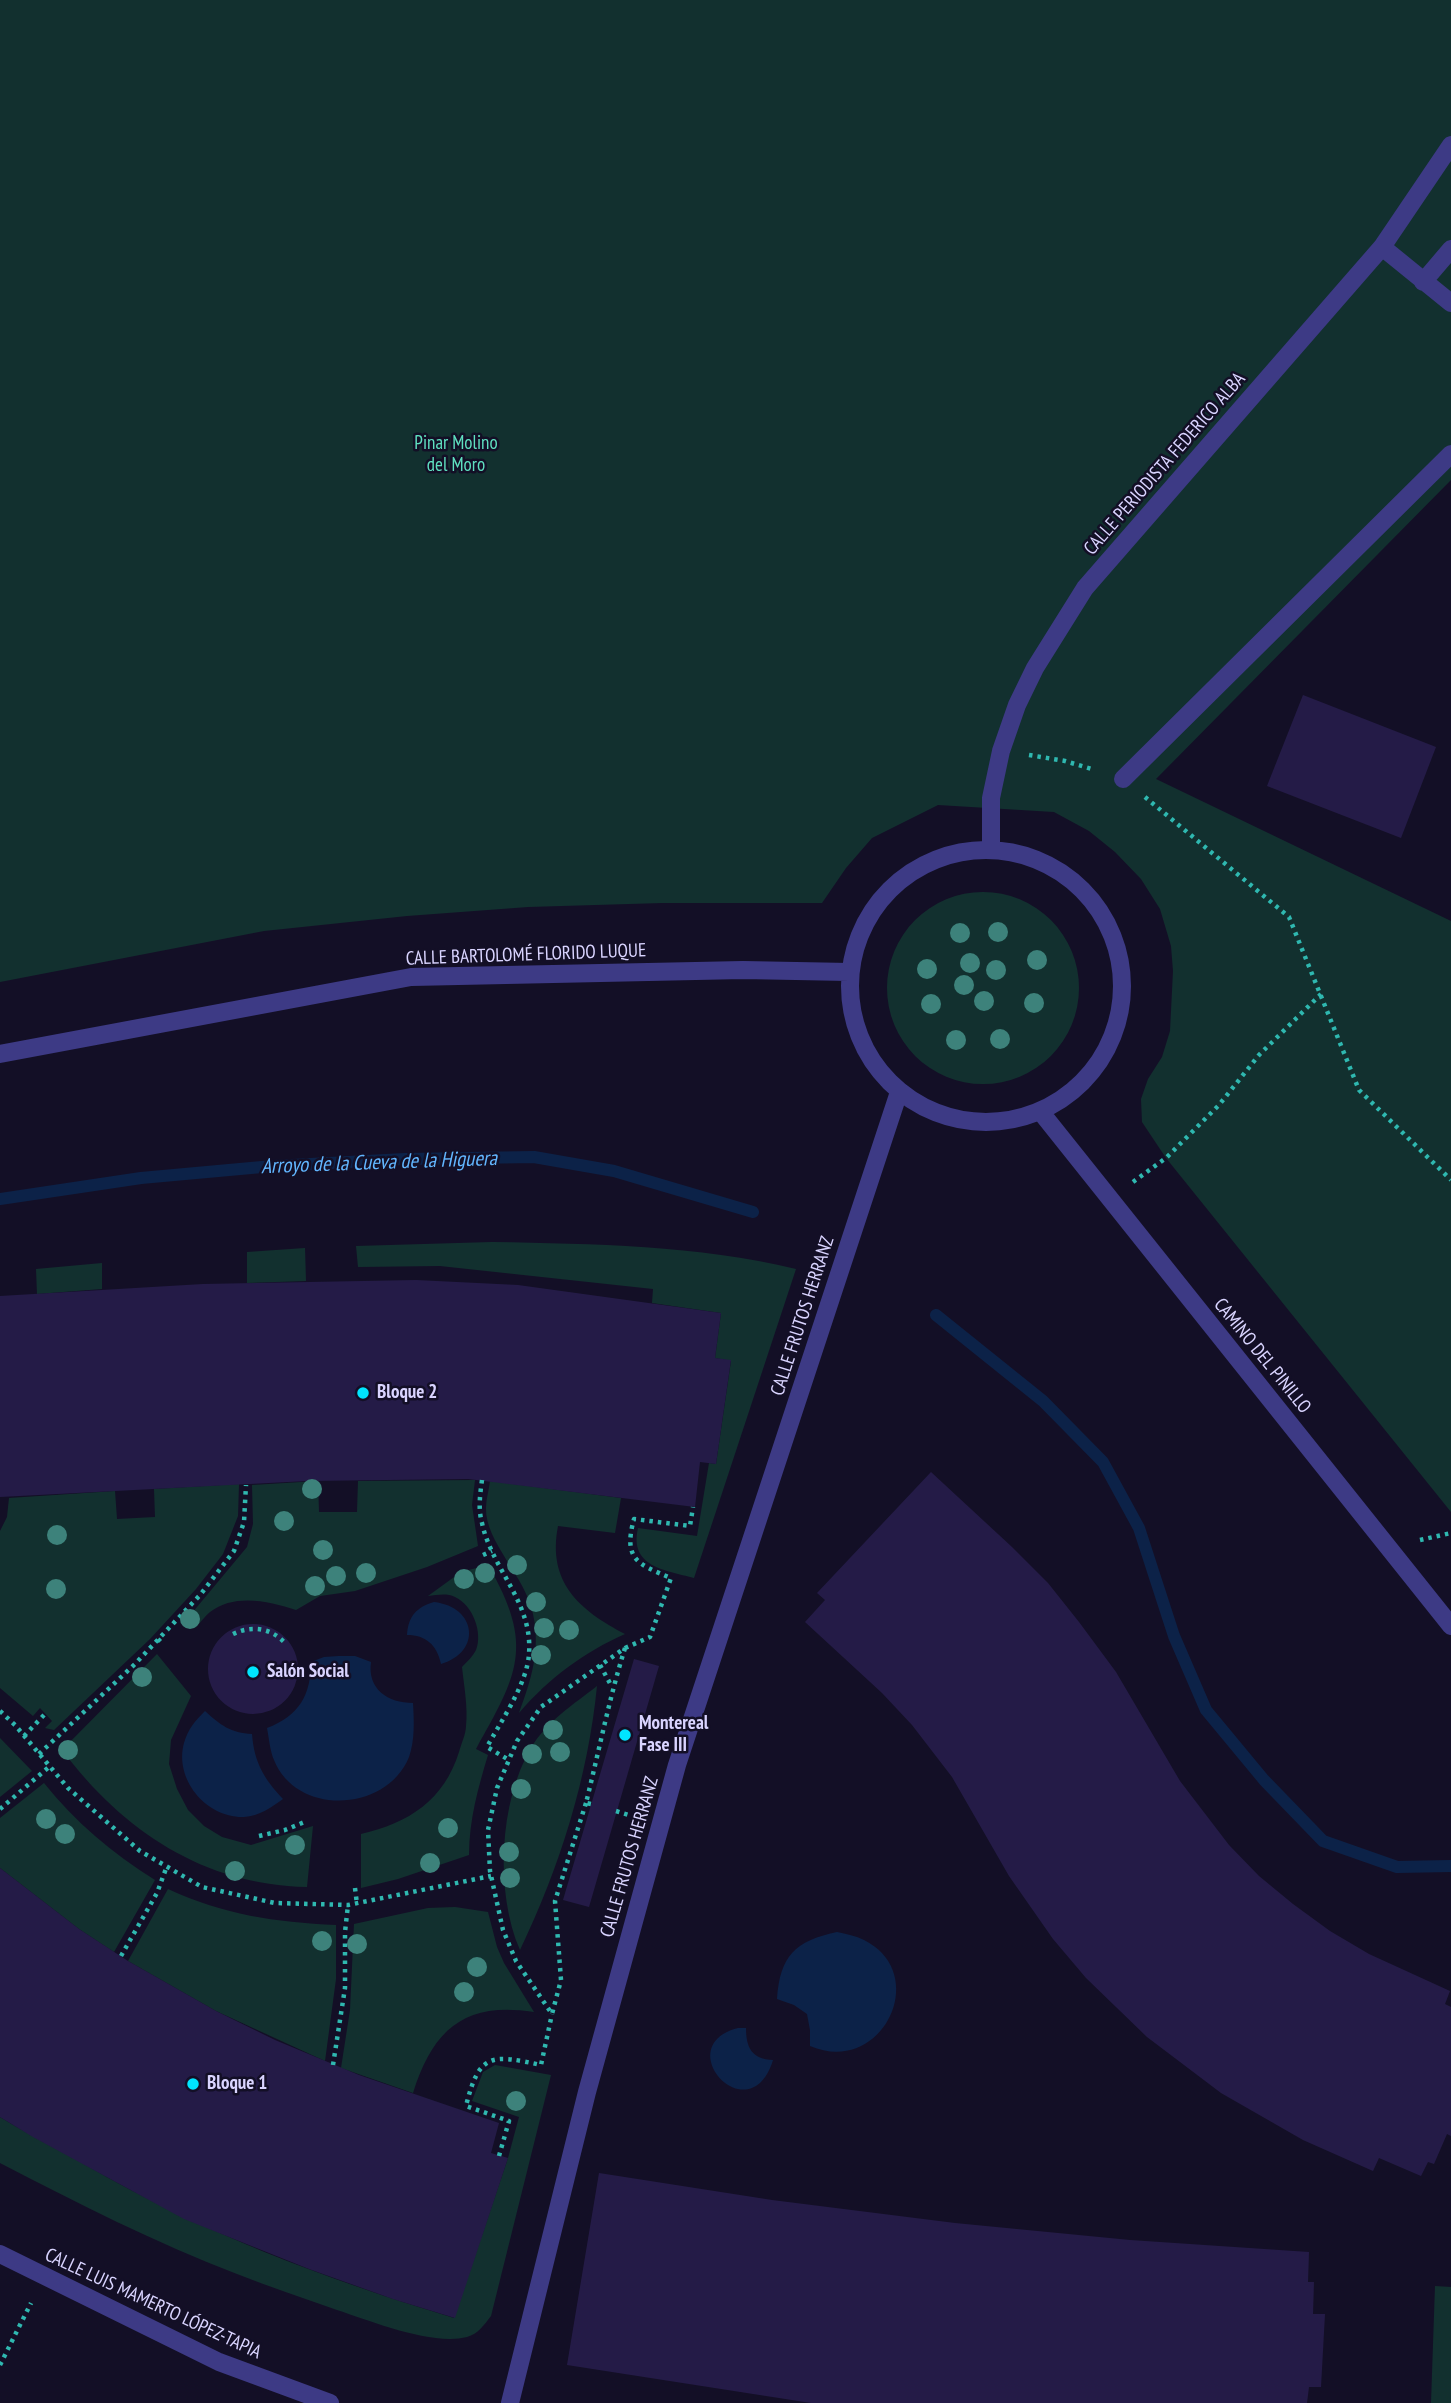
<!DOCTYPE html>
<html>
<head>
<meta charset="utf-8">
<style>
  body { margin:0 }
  canvas { display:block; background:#130f26 }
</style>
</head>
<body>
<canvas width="1451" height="2403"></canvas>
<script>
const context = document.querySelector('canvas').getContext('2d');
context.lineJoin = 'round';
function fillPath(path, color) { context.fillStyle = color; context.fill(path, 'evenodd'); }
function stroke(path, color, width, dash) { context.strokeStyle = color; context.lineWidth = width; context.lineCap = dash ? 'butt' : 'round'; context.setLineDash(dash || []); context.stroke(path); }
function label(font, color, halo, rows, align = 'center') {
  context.font = font + ' "PT Sans Narrow",sans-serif'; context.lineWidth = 5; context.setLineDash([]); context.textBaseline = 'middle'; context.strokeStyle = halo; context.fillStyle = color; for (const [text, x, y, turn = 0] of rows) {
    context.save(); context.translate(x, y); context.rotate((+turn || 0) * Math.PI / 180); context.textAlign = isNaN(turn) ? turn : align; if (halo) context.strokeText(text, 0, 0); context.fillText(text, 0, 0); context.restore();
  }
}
const green = new Path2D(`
  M0 0H1451V480L1156 779 1451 921V1512L1166 1158 1142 1122 1141 1099 1148 1079 1162 1057 1170 1031 1173 971 1171 946 1160 909 1141 879 1115 852 1089 831 1054 812 938 805 872 838 846 868 822 903H662L528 907 407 916 264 931 0 982Z
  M887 988a96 96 0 1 1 192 0a96 96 0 1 1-192 0Z
  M492 1242C594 1244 697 1245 796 1269L694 1578C665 1570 629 1567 638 1528L697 1536 709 1463 716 1464 731 1361 715 1358 721 1313 652 1303 653 1289 440 1266 358 1267 356 1246Z
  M305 1248 306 1281 247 1283V1252Z
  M102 1263V1289L37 1294 36 1269Z
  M475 1480 472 1505 478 1546 427 1567 355 1591 320 1596 296 1610C270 1601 234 1593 210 1612 205 1616 200 1623 195 1628L187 1619 247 1547 253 1524 252 1485 318 1481 319 1512H357L358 1481Z
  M490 1481 621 1498 615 1533 558 1526C547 1582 579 1610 625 1634 584 1652 548 1679 519 1713 531 1680 541 1650 533 1614 526 1577 485 1542 486 1508 486 1499 489 1490 490 1481Z
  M239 1484 238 1516 223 1554 196 1589 150 1639 54 1730 45 1728 52 1721 40 1708 33 1716 0 1688V1531L7 1517 9 1498 115 1491 117 1519 155 1517 154 1489Z
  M488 1565C535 1646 518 1674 476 1749L488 1755C478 1788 469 1820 469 1855L398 1879 361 1888V1834C409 1823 444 1800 459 1752 461 1744 466 1734 466 1726 468 1707 464 1686 462 1667 467 1662 473 1656 476 1650 483 1633 473 1605 455 1597 447 1593 437 1595 428 1596L461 1572Z
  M157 1654 191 1696 171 1740 169 1764 177 1789 188 1810 204 1826 222 1837 251 1845 313 1826 307 1887C204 1885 123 1831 62 1750Z
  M597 1686C588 1777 560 1867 520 1950 495 1893 499 1802 531 1748 546 1722 574 1704 597 1686Z
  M0 1738 32 1771 0 1797Z
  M44 1783C75 1822 112 1853 155 1880L114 1952 79 1929 0 1868V1818Z
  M168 1889C225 1915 274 1922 336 1925V1979L325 2061 216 2011 128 1961Z
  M455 1907 488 1912 497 1947 504 1963 534 2012C465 2001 433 2029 413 2093L341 2068 350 2010 354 1924 428 1908Z
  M495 2065 551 2075 491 2316C484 2325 478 2334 467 2337 432 2346 371 2321 337 2310 304 2298 270 2287 237 2274 156 2243 77 2203 0 2163V2117C27 2134 56 2148 84 2164 200 2232 326 2279 454 2318L508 2158 519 2117 472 2101 483 2072Z
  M1435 2286 1451 2287V2403H1431Z`);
const water = new Path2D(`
  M434 1602C477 1607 482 1652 441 1664 437 1645 426 1635 407 1635 408 1616 417 1607 434 1602Z
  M339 1656H355L371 1662C367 1689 388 1703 413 1703 414 1721 415 1740 409 1757 387 1812 297 1817 274 1760 270 1751 269 1738 267 1728 299 1716 311 1695 311 1662L324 1657Z
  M205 1711C220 1725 231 1733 252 1734 254 1762 264 1779 283 1799 272 1807 259 1816 244 1817 206 1818 174 1779 184 1743 188 1729 195 1721 205 1711Z
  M837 1932C846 1934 856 1936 864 1940 932 1974 882 2077 810 2046V2030L807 2014 794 2005 777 1999C780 1956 795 1941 837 1932Z
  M738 2028H746C746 2048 752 2059 773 2060 750 2135 668 2046 738 2028Z`);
const stream = new Path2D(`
  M0 1199 141 1178 273 1166 405 1159 534 1157 614 1171 753 1212
  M936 1315 1043 1401 1103 1462 1139 1528 1174 1636 1206 1710 1264 1780 1323 1841 1397 1867 1451 1866`);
const building = new Path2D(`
  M1303 695 1436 747 1401 838 1267 786Z
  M416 1280 518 1285 721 1313 715 1358 731 1360 716 1464 700 1462 695 1507 468 1479 307 1481 0 1497V1296L203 1284Z
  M931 1472 1012 1547 1048 1583 1079 1622 1116 1672 1180 1781 1229 1845 1259 1876 1293 1904 1330 1931 1369 1954 1450 1991 1445 2004 1451 2007V2136L1447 2134 1434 2164 1428 2162 1421 2176 1379 2158 1373 2171 1303 2140 1221 2093 1147 2037 1086 1978 1053 1939 1009 1876 952 1777 912 1725 882 1693 805 1622 825 1600 817 1593Z
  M208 1669a45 45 0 1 1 90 0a45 45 0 1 1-90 0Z
  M634 1659 659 1666 589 1907 563 1900Z
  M0 1868 79 1929 128 1961 216 2011 275 2040 359 2075 499 2123 491 2153 508 2158 455 2318 393 2299 309 2269 184 2219 33 2137 0 2117Z
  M599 2173 772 2200 955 2223 1130 2240 1309 2252 1308 2282H1314L1313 2314H1325L1321 2387H1309L1307 2403H811L567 2365Z`);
const path = new Path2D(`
  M1029 755 1065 761 1095 770
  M1145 797 1289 917 1359 1090 1451 1180
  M1133 1182 1166 1158 1219 1105 1259 1055 1321 994
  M482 1480C480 1495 478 1509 482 1523 492 1570 533 1602 529 1654 527 1684 501 1721 487 1747L509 1760
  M1420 1540 1451 1533
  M483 1555 492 1551
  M233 1634C252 1625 271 1628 285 1643
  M158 1639 164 1645
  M625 1648 650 1637 671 1578C637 1564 623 1559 634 1519L690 1526 693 1507
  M600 1665 612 1687
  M0 1711 15 1725 68 1788 140 1851 202 1887 275 1903 348 1905 491 1876
  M24 1736 45 1714
  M39 1754 135 1664 200 1595 234 1551 244 1522 246 1485
  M586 1803 555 1901 561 1980 552 2014 516 1961 503 1930 490 1871 488 1830 497 1788 517 1741 541 1707 625 1648C609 1699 599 1751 586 1803L591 1804
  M0 1809 50 1766
  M616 1811 632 1816
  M259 1836 285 1830 307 1821
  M355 1888 357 1904
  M121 1956 157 1893 167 1866
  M333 2065 345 1988V1932L348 1905
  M499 2156 509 2121 466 2106C479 2053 491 2054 541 2065L552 2014
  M0 2365 31 2303`);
const minor = new Path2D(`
  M1382 247 1451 303
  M1423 282 1451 249
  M1123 779 1451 454
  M991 849V798L1001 751 1017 705 1035 668 1085 588 1382 247 1451 145
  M850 986a136 136 0 1 1 272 0a136 136 0 1 1-272 0Z
  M0 1054 411 977 743 970 849 972
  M1040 1111 1451 1626
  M0 2254 219 2362 330 2403
  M510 2403 587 2092 677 1765 899 1092`);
const trees = [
  [998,932],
  [960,933],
  [1037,960],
  [970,963],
  [927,969],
  [996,970],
  [964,985],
  [984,1001],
  [1034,1003],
  [931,1004],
  [1000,1039],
  [956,1040],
  [312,1489],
  [284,1521],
  [57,1535],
  [323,1550],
  [517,1565],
  [366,1573],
  [485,1573],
  [336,1576],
  [464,1579],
  [315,1586],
  [56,1589],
  [536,1602],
  [190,1619],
  [544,1628],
  [569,1630],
  [541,1655],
  [142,1677],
  [553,1730],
  [68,1750],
  [560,1752],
  [532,1754],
  [521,1789],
  [46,1819],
  [448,1828],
  [65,1834],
  [295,1845],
  [509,1852],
  [430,1863],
  [235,1871],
  [510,1878],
  [322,1941],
  [357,1944],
  [477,1967],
  [464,1992],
  [516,2101]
];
const markers = [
  [363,1393,7,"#00e5ff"],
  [253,1672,7,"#00e5ff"],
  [625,1735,7,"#00e5ff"],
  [193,2084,7,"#00e5ff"]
];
const parkNames = [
  ["Pinar Molino",456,444],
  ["del Moro",456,466]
];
const streetNames = [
  ["CALLE PERIODISTA FEDERICO ALBA",1165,464,-49],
  ["CALLE BARTOLOMÉ FLORIDO LUQUE",526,955,-2],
  ["CALLE FRUTOS HERRANZ",803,1316,-72],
  ["CAMINO DEL PINILLO",1262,1356,51],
  ["CALLE FRUTOS HERRANZ",630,1857,-74],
  ["CALLE LUIS MAMERTO LÓPEZ-TAPIA",153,2304,25]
];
const poiNames = [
  ["Bloque 2",377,1393],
  ["Salón Social",267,1672],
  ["Montereal",639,1724],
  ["Fase III",639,1746],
  ["Bloque 1",207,2084]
];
const waterNames = [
  ["Arroyo de la Cueva de la Higuera",379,1163,-2]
];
fillPath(green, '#12302f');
fillPath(water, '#0c2248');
stroke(stream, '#0c2248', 12);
fillPath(building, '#241b47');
stroke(path, '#2fb8b0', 4.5, [3.5, 5]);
stroke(minor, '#3d3a85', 18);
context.fillStyle = '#3d827b';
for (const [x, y] of trees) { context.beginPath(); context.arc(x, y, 10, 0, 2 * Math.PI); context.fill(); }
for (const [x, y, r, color] of markers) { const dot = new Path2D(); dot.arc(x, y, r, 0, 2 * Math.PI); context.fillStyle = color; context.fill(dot); stroke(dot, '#130f26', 2.5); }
label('19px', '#5fe0c0', '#130f26', parkNames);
label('19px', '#d9d4ff', '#130f26', streetNames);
label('bold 19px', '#d9d4ff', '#130f26', poiNames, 'left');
label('italic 21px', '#62b6ff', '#130f26', waterNames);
</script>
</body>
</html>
